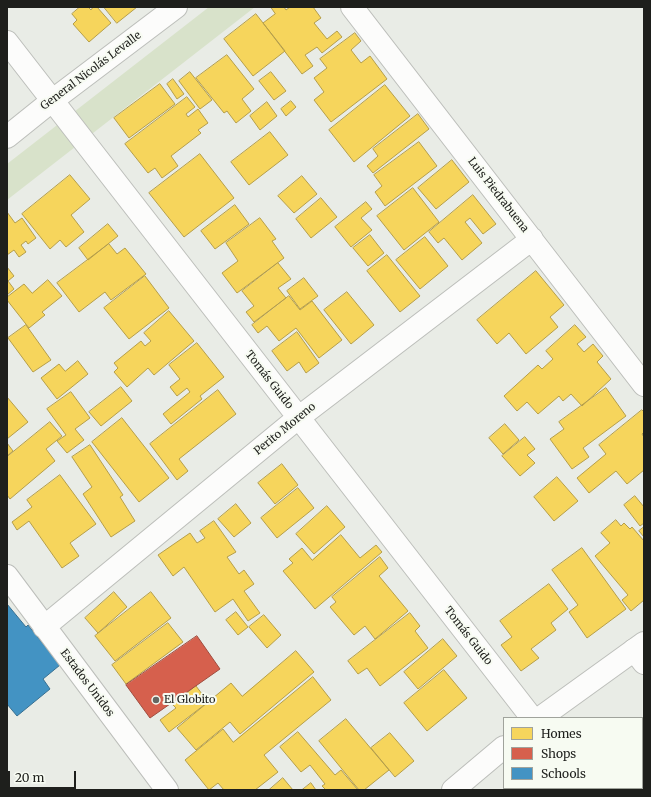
<!DOCTYPE html>
<html>
<head>
<meta charset="utf-8">
<style>
  body { margin:0 }
  #map { position:relative; width:651px; height:797px; overflow:hidden; background:#e9ece6; font-family:Merriweather,serif }
  canvas { display:block }
  .frame { position:absolute; inset:0; border:8px solid #1e1f1c; pointer-events:none }
  .legend { position:absolute; left:503px; top:717px; width:140px; height:72px; box-sizing:border-box; background:#f7fbf2; border:1px solid #a0a39c; margin:0; padding:5px 7px; list-style:none; font-size:12px; color:#1e1f1c }
  .legend li { display:flex; align-items:center; gap:8px; height:20px }
  .legend b { width:20px; border:1px solid #a0a39c }
  .scale { position:absolute; left:8px; top:771px; width:68px; height:18px; box-sizing:border-box; border:2px solid #1e1f1c; border-top:0; padding-left:5px; font-size:12px; line-height:14px; white-space:nowrap; color:#1e1f1c; -webkit-text-stroke:3px #f7fbf2; paint-order:stroke }
</style>
</head>
<body>
<div id="map">
<canvas width="651" height="797"></canvas>
<div class="frame"></div>
<ul class="legend">
<li><b style="height:11px;background:#f6d55c"></b>Homes</li>
<li><b style="height:11px;background:#d6604d"></b>Shops</li>
<li><b style="height:11px;background:#4393c3"></b>Schools</li>
</ul>
<div class="scale">20 m</div>
</div>
<script>
const context = document.querySelector('canvas').getContext('2d');
context.lineJoin = 'round';
function fillPath(path, color) { context.fillStyle = color; context.fill(path, 'evenodd'); }
function stroke(path, color, width, dash) { context.strokeStyle = color; context.lineWidth = width; context.lineCap = dash ? 'butt' : 'round'; context.setLineDash(dash || []); context.stroke(path); }
function label(font, color, halo, rows, align = 'center') {
  context.font = font + ' Merriweather,serif'; context.lineWidth = 4; context.setLineDash([]); context.textBaseline = 'middle'; context.strokeStyle = halo; context.fillStyle = color; for (const [text, x, y, turn = 0] of rows) {
    context.save(); context.translate(x, y); context.rotate((+turn || 0) * Math.PI / 180); context.textAlign = isNaN(turn) ? turn : align; if (halo) context.strokeText(text, 0, 0); context.fillText(text, 0, 0); context.restore();
  }
}
const green = new Path2D(`
  M209 7H255L7 200V164Z`);
const homes = new Path2D(`
  M80 7H88L91 10 93 7H97L111 23 89 42 73 24 77 20 72 14Z
  M104 7H137L117 23Z
  M271 7H284L286 10 290 7H313L321 18 314 23 327 39 337 31 342 37 322 53 317 47 305 55 313 66 302 74 263 23 275 14Z
  M256 14 285 51 253 76 224 39Z
  M355 33 361 41 351 50 361 63 370 56 387 79 331 122 314 100 324 92 314 78 327 68 320 59Z
  M227 55 254 89 242 99 251 111 236 123 227 111 224 113 196 78Z
  M190 72 212 100 200 109 179 81Z
  M271 72 286 91 274 100 259 81Z
  M173 79 184 94 177 99 167 84Z
  M160 84 175 104 129 138 114 118Z
  M385 85 410 116 354 162 329 130Z
  M187 97 195 107 186 114 188 117 198 109 208 123 198 130 201 133 171 156 178 166 162 178 155 168 148 173 125 144Z
  M291 101 296 107 286 116 281 109Z
  M267 102 277 116 260 130 250 116Z
  M418 114 429 129 373 173 367 166 378 156 373 149Z
  M270 132 288 155 249 185 231 162Z
  M419 142 437 166 385 206 375 192 382 186 374 175Z
  M200 154 234 198 184 237 149 193Z
  M452 160 469 182 436 209 418 188Z
  M70 175 90 199 71 215 84 232 66 247 60 240 50 249 22 214Z
  M302 176 317 194 294 213 278 196Z
  M413 188 439 222 404 250 377 216Z
  M473 195 496 224 483 234 470 218 465 222 482 243 462 260 444 238 438 243 429 232Z
  M321 198 337 217 311 238 296 219Z
  M366 202 372 209 361 218 372 230 351 247 335 227Z
  M235 205 249 224 215 249 201 231Z
  M7 212 15 223 22 218 36 238 28 244 26 241 21 245 26 252 19 257 14 250 7 255Z
  M260 218 276 239 272 241 284 258 237 293 222 273 238 261 226 243Z
  M108 224 118 236 88 260 79 248Z
  M370 235 384 253 368 266 353 248Z
  M425 237 448 266 420 289 396 260Z
  M109 244 117 254 125 248 146 274 111 300 105 292 79 312 57 283Z
  M387 255 420 296 400 312 367 271Z
  M278 263 291 279 278 288 286 298 254 322 246 312 254 306 242 291Z
  M7 267 14 276 8 281 14 289 7 295Z
  M536 271 564 305 550 317 558 327 526 354 509 333 497 344 477 320Z
  M145 276 169 308 129 339 104 308Z
  M304 278 318 296 300 309 287 291Z
  M48 280 62 296 42 312 45 315 29 328 7 300V297L24 284 32 293Z
  M347 292 374 325 351 344 324 310Z
  M289 296 300 310 312 301 342 340 319 358 296 328 279 341 267 326 258 333 252 325Z
  M169 311 194 341 154 375 148 368 127 387 114 372 118 368 114 363 141 341 145 346 151 341 144 333Z
  M26 325 51 360 33 372 8 338Z
  M575 325 586 337 577 344 584 352 593 344 603 356 597 362 611 379 582 406 571 394 563 401 559 396 538 414 527 402 517 411 504 396 538 365 542 369 553 359 546 351Z
  M297 332 319 363 306 373 299 362 287 371 272 351Z
  M197 343 224 377 200 396 202 399 171 424 163 414 190 392 187 388 177 396 170 387 180 379 169 365Z
  M78 361 88 374 57 399 41 378 59 364 65 371Z
  M121 387 132 401 101 426 89 412Z
  M606 388 626 416 583 448 589 457 572 469 550 439 564 429 559 422Z
  M218 390 236 414 179 459 188 471 177 480 150 444Z
  M71 392 90 418 75 429 84 440 67 453 57 441 66 435 47 409Z
  M7 397 28 422 7 439Z
  M642 410 644 412V432L642 434 644 437V470L627 484 616 471 589 493 577 478 606 454 599 445Z
  M122 418 169 478 139 502 92 442Z
  M50 422 62 436 46 449 55 461 10 499 7 495V457Z
  M505 424 519 440 503 454 489 438Z
  M525 437 535 449 527 455 535 463 520 476 502 456Z
  M7 443 13 451 7 456Z
  M90 445 123 495 120 497 135 521 111 537 83 494 92 487 72 457Z
  M282 464 298 485 275 504 258 483Z
  M60 475 96 524 70 543 79 556 62 568 29 521 17 530 12 522 32 507 27 500Z
  M557 477 578 501 554 521 534 497Z
  M298 488 314 508 277 538 261 518Z
  M635 496 644 507V523L640 526 624 505Z
  M236 504 251 523 234 537 218 519Z
  M327 506 345 527 314 554 296 534Z
  M616 520 621 526 624 523 630 529 632 527 644 541V600L631 611 622 600 628 595 595 556 610 543 601 533Z
  M214 521 236 552 227 557 239 574 244 570 254 584 244 591 260 613 248 621 233 599 215 612 184 567 173 576 158 555 190 533 197 543 205 538 200 531Z
  M644 527V537L639 531Z
  M341 535 360 558 376 545 382 552 315 609 283 571 293 563 289 559 302 548 312 560Z
  M582 548 626 609 587 638 569 612 578 605 552 570Z
  M380 557 388 568 379 576 408 611 375 639 365 626 354 635 330 607 336 602 332 597Z
  M549 584 568 609 551 623 556 630 531 649 539 658 521 671 501 645 512 637 500 621Z
  M114 592 127 607 98 633 85 618Z
  M151 592 171 618 115 661 95 636Z
  M236 612 248 627 238 635 226 620Z
  M410 613 420 626 415 631 428 648 380 686 367 668 358 674 348 661Z
  M264 615 281 635 267 648 249 627Z
  M168 623 183 642 126 684 112 665Z
  M443 639 457 656 418 689 404 672Z
  M296 651 314 672 240 734 230 722 196 750 177 728 231 683 242 696Z
  M444 670 467 698 427 731 404 703Z
  M313 677 331 700 264 755 278 772 255 790H224L218 783 209 790 185 760 223 729 233 742Z
  M196 686 208 702 169 732 160 720 176 708 173 705Z
  M346 719 389 770 364 790H359L319 741Z
  M298 732 335 775 341 770 358 790H326L322 786 325 784 310 765 301 772 280 747Z
  M390 733 414 761 395 777 371 748Z
  M283 778 293 790H269Z
  M311 783 316 790H302Z
  M558 788H598L600 790H556Z`);
const shops = new Path2D(`
  M197 636 220 669 150 718 126 685Z`);
const schools = new Path2D(`
  M7 604 26 627 28 625 60 665 43 679 50 689 17 716 7 704Z`);
const minor = new Path2D(`
  M352 7 644 385
  M7 42 532 718
  M7 576 167 790
  M44 627 298 418 532 239
  M634 650 644 663`);
const tertiary = new Path2D(`
  M7 137 53 100 176 7`);
const secondary = new Path2D(`
  M540 718 644 643
  M453 790 504 747`);
const markers = [
  [156,700,4,"#656763"]
];
const streetNames = [
  ["General Nicolás Levalle",91,71,-37],
  ["Luis Piedrabuena",498,195,52],
  ["Tomás Guido",269,380,52],
  ["Perito Moreno",285,429,-39],
  ["Tomás Guido",468,636,52],
  ["Estados Unidos",87,683,53]
];
const poiNames = [
  ["El Globito",164,700]
];
fillPath(green, '#d8e2ca');
fillPath(homes, '#f6d55c');
stroke(homes, '#b59e49', 1);
fillPath(shops, '#d6604d');
stroke(shops, '#9f4c3e', 1);
fillPath(schools, '#4393c3');
stroke(schools, '#387091', 1);
stroke(minor, '#bcbeba', 24);
stroke(tertiary, '#bcbeba', 24);
stroke(secondary, '#bcbeba', 24);
stroke(minor, '#fcfcfb', 22);
stroke(tertiary, '#fcfcfb', 22);
stroke(secondary, '#fcfcfb', 22);
for (const [x, y, r, color] of markers) { const dot = new Path2D(); dot.arc(x, y, r, 0, 2 * Math.PI); context.fillStyle = color; context.fill(dot); stroke(dot, '#f7fbf2', 1.5); }
label('11px', '#1e1f1c', '#f7fbf2', streetNames);
label('11px', '#1e1f1c', '#f7fbf2', poiNames, 'left');
</script>
</body>
</html>
